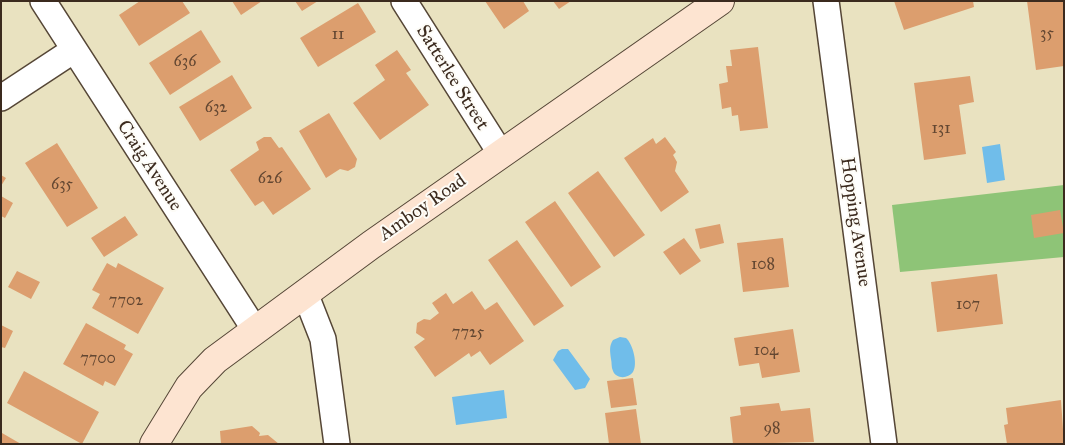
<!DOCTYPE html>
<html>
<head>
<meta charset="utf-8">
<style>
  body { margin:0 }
  #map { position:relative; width:1065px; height:445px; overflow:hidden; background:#e9e2c0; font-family:"IM FELL Great Primer",serif }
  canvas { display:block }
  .frame { position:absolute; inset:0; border:2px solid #3b2a1e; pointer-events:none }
</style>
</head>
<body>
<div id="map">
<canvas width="1065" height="445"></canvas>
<div class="frame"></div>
</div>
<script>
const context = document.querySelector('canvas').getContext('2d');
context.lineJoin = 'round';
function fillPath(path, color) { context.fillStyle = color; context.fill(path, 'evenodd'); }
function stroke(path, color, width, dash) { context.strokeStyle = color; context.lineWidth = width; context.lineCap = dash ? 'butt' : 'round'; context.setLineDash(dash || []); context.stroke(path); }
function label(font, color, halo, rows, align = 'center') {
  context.font = font + ' "IM FELL Great Primer",serif'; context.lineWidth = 4; context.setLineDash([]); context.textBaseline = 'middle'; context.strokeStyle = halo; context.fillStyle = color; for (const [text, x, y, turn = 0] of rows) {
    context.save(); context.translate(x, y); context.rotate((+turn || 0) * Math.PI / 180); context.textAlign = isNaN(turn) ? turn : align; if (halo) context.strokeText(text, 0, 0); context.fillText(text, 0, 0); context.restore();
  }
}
const green = new Path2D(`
  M1064 185V257L900 272 892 205Z`);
const water = new Path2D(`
  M1000 144 1005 180 987 183 982 147Z
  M620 337 626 338C633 344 638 364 633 372 628 379 616 379 613 371 611 367 612 363 611 359 610 351 609 346 613 340Z
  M562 349H568L590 379 585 388 575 390 553 360 558 351Z
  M504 390 507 418 456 425 452 397Z`);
const building = new Path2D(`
  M140 1H182L190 13 139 46 119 15Z
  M232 1H262L241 15Z
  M295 1H318L302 11Z
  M485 1H523L529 11 504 29Z
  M553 1H571L559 9Z
  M894 1H973L974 7 904 30Z
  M1027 1H1064V66L1036 70Z
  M358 3 376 32 318 67 300 38Z
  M201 30 221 62 170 95 149 63Z
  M758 47 768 128 740 131 738 115 732 116 731 107 722 109 719 84 728 82 726 66H732L730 50Z
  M397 50 411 70 406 73 429 105 380 140 353 103 385 80 375 65Z
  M232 75 252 108 200 141 179 107Z
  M970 76 974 102 959 105 966 154 924 160 914 83Z
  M329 113 357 159 355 167 348 171 340 169 326 178 299 131Z
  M264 137H271L279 148 282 147 311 189 273 215 263 201 255 206 230 170 259 150 256 142Z
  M665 137 676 152 673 155 677 162 675 171 689 192 661 212 624 158 653 138 656 144Z
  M57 143 98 208 67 227 25 163Z
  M598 171 645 235 614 257 568 193Z
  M1 175 6 178 1 186Z
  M1 196 13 203 5 218 1 216Z
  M555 201 601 267 571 287 525 222Z
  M1060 210 1064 233 1034 238 1031 215Z
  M125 216 138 235 104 257 91 238Z
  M720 224 724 243 700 249 695 229Z
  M684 238 701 261 680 275 663 252Z
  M783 238 789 287 743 292 737 243Z
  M517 240 564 306 534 326 488 260Z
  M107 263 116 268 118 263 164 288 138 334 92 308 100 294 92 290Z
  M17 271 40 282 31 299 8 287Z
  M997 274 1003 324 937 332 931 282Z
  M472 291 485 310 497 302 524 341 490 365 480 351 471 357 469 353 435 377 414 347 425 339 416 333 417 323 424 319 430 320 439 313 432 303 446 293 453 304Z
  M86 323 126 345 124 349 133 354 115 386 105 381 103 386 63 364Z
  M1 325 13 331 5 348 1 347Z
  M793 329 800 372 762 378 759 363 739 366 734 338Z
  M24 371 99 412 82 444 7 403Z
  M633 378 637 405 611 408 607 381Z
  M1061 400 1064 444H1007L1004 425 1008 424 1006 408Z
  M779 403 781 411 810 408 814 442 733 444 730 417 741 415 740 407Z
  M636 409 641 444H609L605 413Z
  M252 426 260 433 259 436 268 435 279 444H221L220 431Z
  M2 433 21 444H1Z`);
const street = new Path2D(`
  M43 1 255 330
  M404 1 501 154
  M826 1 884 444
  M1 98 74 50
  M305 293 323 339 337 444`);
const secondary = new Path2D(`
  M154 444 189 387 215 360 371 245 720 1`);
const numberNames = [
  ["35",1047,34],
  ["11",338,35],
  ["636",185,62],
  ["632",216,108],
  ["131",941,129],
  ["626",270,179],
  ["635",62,185],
  ["108",763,265],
  ["7702",126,301],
  ["107",968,305],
  ["7725",468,333],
  ["104",766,351],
  ["7700",98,359],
  ["98",772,429]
];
const streetNames = [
  ["Satterlee Street",452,78,58],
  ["Craig Avenue",149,166,57],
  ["Amboy Road",423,208,-35],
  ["Hopping Avenue",855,222,82]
];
fillPath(green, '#8ec477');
fillPath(water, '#70bdea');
fillPath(building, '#dc9e6e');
stroke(street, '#554636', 28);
stroke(secondary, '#554636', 30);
stroke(street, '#fff', 25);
stroke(secondary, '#fde4d1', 28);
label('16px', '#634732', null, numberNames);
label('19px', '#3b2a1e', '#fdfcf7', streetNames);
</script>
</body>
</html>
